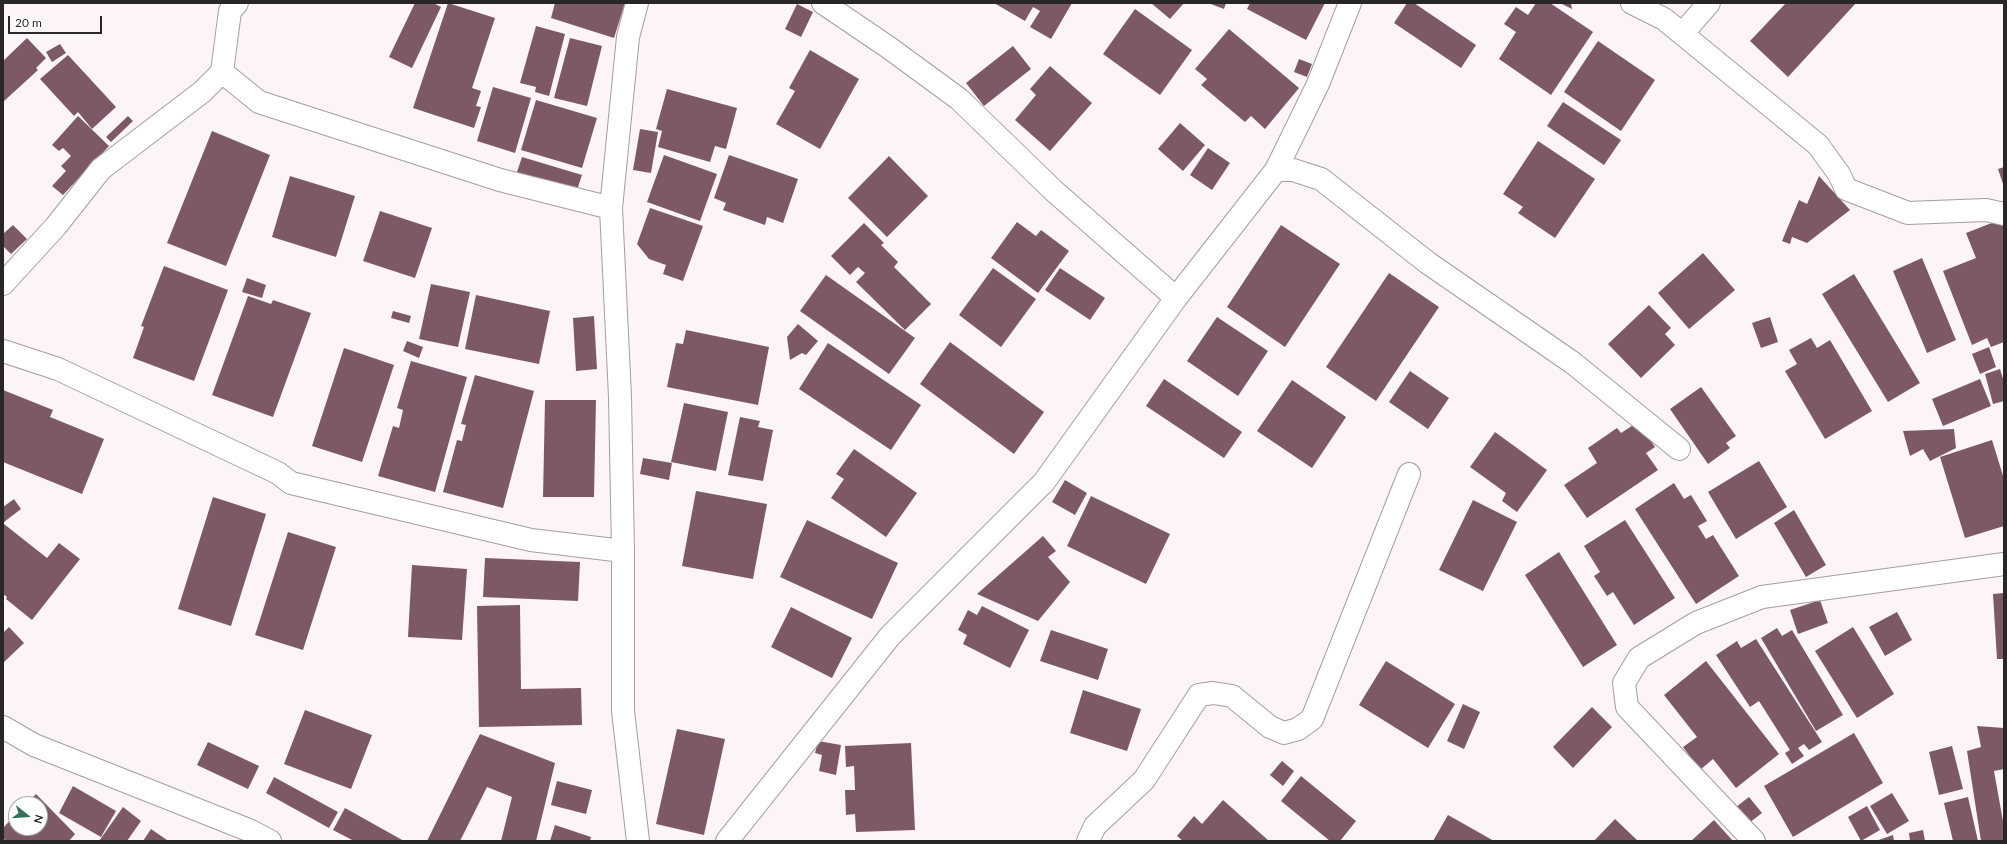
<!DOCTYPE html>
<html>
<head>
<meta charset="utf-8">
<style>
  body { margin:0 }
  #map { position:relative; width:2007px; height:844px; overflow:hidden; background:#fcf4f7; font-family:Lato,sans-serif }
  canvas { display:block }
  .frame { position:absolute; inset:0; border:4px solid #292627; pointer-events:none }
  .north { position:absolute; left:8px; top:796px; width:40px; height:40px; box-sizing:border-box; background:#fff; border:1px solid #a9a8a9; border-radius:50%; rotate:107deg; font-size:11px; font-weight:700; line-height:16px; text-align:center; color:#292627 }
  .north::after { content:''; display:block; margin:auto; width:14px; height:18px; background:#36705a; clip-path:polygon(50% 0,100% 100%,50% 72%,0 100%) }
  .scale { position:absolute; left:8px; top:16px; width:94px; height:18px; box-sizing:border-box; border:2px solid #292627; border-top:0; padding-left:5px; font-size:12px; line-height:14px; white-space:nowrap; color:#292627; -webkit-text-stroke:3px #fff; paint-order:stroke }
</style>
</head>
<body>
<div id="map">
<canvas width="2007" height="844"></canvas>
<div class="frame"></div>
<div class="north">N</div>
<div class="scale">20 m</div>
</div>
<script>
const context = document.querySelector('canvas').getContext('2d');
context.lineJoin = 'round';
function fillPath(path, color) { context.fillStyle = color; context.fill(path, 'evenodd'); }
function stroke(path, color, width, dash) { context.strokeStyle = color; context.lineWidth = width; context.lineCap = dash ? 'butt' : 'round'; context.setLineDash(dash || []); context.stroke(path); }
const building = new Path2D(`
  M415 3H433L441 7 412 68 389 57Z
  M448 3 495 18 472 88 481 91 476 106 481 107 474 128 413 108Z
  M555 3H625L614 38 551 18Z
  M994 3H1072L1051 39 1030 27 1040 11 1033 7 1025 21Z
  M1151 3H1184L1170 19Z
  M1208 3H1226L1224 9Z
  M1250 3H1325L1306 40 1247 9Z
  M1407 3H1414L1476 45 1461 68 1394 23Z
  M1536 3H1550L1593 32 1551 95 1499 59 1516 32 1504 24 1516 7 1528 15Z
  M1560 3H1571L1572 9Z
  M1786 3H1856L1788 77 1750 41Z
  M797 4 813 12 801 37 785 29Z
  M1135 9 1192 50 1160 95 1103 54Z
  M536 26 565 34 549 96 535 92 536 87 520 83Z
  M1229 29 1299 88 1265 129 1251 116 1245 122 1201 85 1207 79 1195 69Z
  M27 38 46 58 36 68 38 70 3 102V61Z
  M570 38 602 46 587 106 554 98Z
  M1598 41 1655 80 1621 131 1564 92Z
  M60 44 66 53 52 62 46 52Z
  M1013 46 1031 69 984 106 966 83Z
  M810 50 859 79 820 149 776 124 795 91 789 88Z
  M68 55 116 107 92 129 78 112 74 116 40 79Z
  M1299 59 1312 64 1307 77 1294 72Z
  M1050 66 1092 103 1050 151 1015 120 1036 95 1030 89Z
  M493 87 531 98 515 153 477 141Z
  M667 89 737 108 726 149 715 146 710 162 658 147 662 131 656 129Z
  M536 100 597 118 582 168 521 150Z
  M1563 102 1621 140 1604 165 1547 126Z
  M78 116 109 146 63 195 52 186 66 171 61 166 71 156 63 148 59 151 52 145Z
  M128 116 133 121 111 142 106 137Z
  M1180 123 1205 145 1183 171 1158 149Z
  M640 129 658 132 651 173 633 170Z
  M212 131 270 155 226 266 167 243Z
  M1538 141 1595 179 1555 238 1518 213 1523 207 1503 194Z
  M1208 148 1230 163 1212 190 1190 175Z
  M664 155 717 174 700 221 647 202Z
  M729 155 798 179 783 223 767 217 765 225 723 210 726 203 714 198Z
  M889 156 928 196 887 237 848 198Z
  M522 157 582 175 576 193 516 175Z
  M2004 167V187L1998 169Z
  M290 176 355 196 336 257 272 237Z
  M1819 176 1850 210 1807 243 1792 237 1790 244 1782 241 1799 200 1807 204Z
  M650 208 703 226 683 281 663 274 666 265 649 259 637 244Z
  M380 211 432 228 415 278 363 261Z
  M2002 219 2004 225V342L1991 347 1987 338 1972 345 1943 271 1976 258 1966 233Z
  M1017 222 1036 236 1041 230 1069 251 1038 293 991 258Z
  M864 223 884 243 881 245 898 262 894 267 931 304 905 330 856 282 865 273 858 267 850 275 831 256Z
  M13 225 27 239 11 254 3 246V234Z
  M1281 225 1340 264 1285 347 1227 307Z
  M1703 253 1735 290 1689 329 1658 293Z
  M1922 258 1956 340 1927 353 1893 271Z
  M164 266 228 290 194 381 133 358 144 327 141 326Z
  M993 268 1036 299 1001 347 959 315Z
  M1060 268 1105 298 1090 320 1045 290Z
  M1389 273 1439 307 1376 401 1326 367Z
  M1854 274 1920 383 1888 402 1822 294Z
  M826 275 915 338 889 374 800 311Z
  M247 278 266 285 262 298 242 292Z
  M431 284 470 292 458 347 419 339Z
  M476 295 550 311 539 364 465 349Z
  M248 296 271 304 273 300 311 313 273 417 212 395Z
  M1649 305 1671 328 1665 334 1675 345 1641 378 1608 344Z
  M393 311 411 316 409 323 391 318Z
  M594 316 597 369 576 371 573 318Z
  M1217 317 1268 351 1238 396 1187 361Z
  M1770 317 1778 342 1761 348 1752 323Z
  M798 324 818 341 806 355 802 353 790 360 787 337Z
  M686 330 769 347 758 405 667 387 676 343 683 344Z
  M1811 338 1817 348 1830 340 1872 411 1825 439 1785 371 1797 364 1789 350Z
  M407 341 423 347 419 358 403 351Z
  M950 342 1044 412 1014 454 920 384Z
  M828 343 921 405 891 450 799 389Z
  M1989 347 1996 367 1980 374 1972 354Z
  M344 348 394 365 362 462 312 446Z
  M411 361 467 377 435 492 378 476 393 426 399 428 403 410 397 408Z
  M2000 369 2004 382V401L1993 404 1985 374Z
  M1410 371 1449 398 1428 429 1389 402Z
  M475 375 534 391 503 508 443 492 457 440 462 441 466 425 461 424Z
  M1164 379 1242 432 1224 458 1146 406Z
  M1980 379 1991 406 1943 426 1932 399Z
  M1292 380 1346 417 1312 468 1257 431Z
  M1701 387 1736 436 1726 443 1730 448 1708 464 1670 409Z
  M3 390 53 410 50 417 104 439 82 494 3 462Z
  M545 400H596L594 497H543Z
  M684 403 728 412 716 471 671 462Z
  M740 417 760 421 758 427 773 430 763 481 728 475Z
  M1638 422 1655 447 1646 453 1658 470 1587 518 1564 485 1597 463 1588 448 1617 428 1621 433Z
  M1954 429 1956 448 1930 461 1923 449 1910 456 1903 431Z
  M1495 432 1547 470 1517 512 1502 501 1506 493 1470 467Z
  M1992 440 2004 479V526L1965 538 1940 457Z
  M854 449 917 493 886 537 831 498 844 479 836 474Z
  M643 458 672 463 669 480 640 474Z
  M1759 461 1787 507 1736 539 1708 492Z
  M1065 480 1087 493 1075 515 1052 502Z
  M1674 483 1684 499 1691 495 1707 521 1698 526 1706 539 1713 535 1739 576 1696 604 1635 509Z
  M696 491 767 504 753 579 682 566Z
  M1091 496 1170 534 1146 584 1067 546Z
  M213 497 266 514 231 626 178 609Z
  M14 499 21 509 4 522 3 507Z
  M1473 500 1517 522 1483 591 1439 570Z
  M1794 510 1826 565 1806 577 1774 523Z
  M807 520 898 563 872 619 780 577Z
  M1625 520 1675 598 1634 625 1613 592 1607 596 1594 576 1600 572 1584 546Z
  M4 524 47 558 59 543 80 559 32 620 6 599 7 597 3 594Z
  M288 532 336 547 303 650 255 635Z
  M1043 536 1056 551 1048 557 1070 582 1038 621 977 594Z
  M1559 552 1617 645 1583 667 1525 575Z
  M485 558 580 562 578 601 483 597Z
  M412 565 467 569 462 640 408 637Z
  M2004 593V659H1997L1993 594Z
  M1820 600 1828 623 1798 634 1790 610Z
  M520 605 521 689 581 688 582 725 479 727 477 606Z
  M982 606 1029 630 1010 668 963 644 967 635 958 630 968 610 977 615Z
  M791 607 852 638 832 678 771 647Z
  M1897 612 1912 640 1885 656 1869 627Z
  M9 627 24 643 3 663V633Z
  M1853 627 1894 694 1857 718 1815 651Z
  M1777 628 1782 636 1792 630 1843 715 1816 731 1761 638Z
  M1051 630 1108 649 1098 680 1040 661Z
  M1756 639 1822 742 1809 750 1804 744 1798 748 1804 756 1792 764 1785 753 1790 750 1759 701 1750 707 1716 655 1737 641 1741 648Z
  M1386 661 1455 704 1428 748 1359 705Z
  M1706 661 1779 754 1736 788 1713 759 1700 770 1683 747 1697 737 1664 695Z
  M1083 690 1141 709 1127 751 1070 733Z
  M1463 704 1480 712 1464 749 1447 741Z
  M1592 707 1612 727 1573 768 1553 747Z
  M305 710 372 735 351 789 284 764Z
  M1977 726 2004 728V769L1994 771 2004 827V841H1981L1967 751 1981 747Z
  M677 729 725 739 704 835 656 824Z
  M1854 733 1883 783 1793 837 1764 786Z
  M480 734 555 763 536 841H501L512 797 487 787 460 841H427Z
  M818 741 841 745 836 775 819 771 822 755 815 753Z
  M208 742 259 766 248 789 197 765Z
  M911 743 915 830 856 832 855 814 846 815 845 790H855L854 766 846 767 845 746Z
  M1952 746 1963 789 1939 795 1929 752Z
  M1282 761 1294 771 1283 786 1270 775Z
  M1301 776 1356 821 1340 841H1330L1281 801Z
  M274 777 338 812 329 828 266 793Z
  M557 781 592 790 586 814 551 805Z
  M73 786 116 811 101 837 59 813Z
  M1892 793 1909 821 1887 834 1870 806Z
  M36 794 75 834 69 841H6L3 838V828L16 814V828H40V804H26Z
  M1749 797 1762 813 1749 823 1736 807Z
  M1968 797 1978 841H1953L1944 803Z
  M1223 800 1269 841H1183L1177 836 1194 816 1202 824Z
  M1867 806 1880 830 1861 841 1848 817Z
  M123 807 141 821 127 841H99Z
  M345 808 404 841H354L333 830Z
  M1448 815 1494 841H1433Z
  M1615 819 1638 841H1594Z
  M1714 820 1733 841H1691Z
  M555 825 591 837 590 841H550Z
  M151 829 167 840 166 841H143Z
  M1923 830 1925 841H1910L1909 833Z
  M1893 835 1894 841H1876Z`);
const street = new Path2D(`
  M637 3 628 37 611 208 620 397 623 551V711L638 841
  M823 3 888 47 959 99 1054 191 1176 298
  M1632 3 1664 19 1818 145 1839 174 1846 189 1908 213 1986 210 2004 214
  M1682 34 1709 3
  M222 72 259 102 500 180 611 208
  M1276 170H1293L1321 179 1428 263 1573 363 1679 449
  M3 284 56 226 101 169 202 92 222 72 230 11 237 3
  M3 351 58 369 278 473 291 483 531 540 623 551
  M3 727 34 745 251 831 270 841
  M727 841 890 636 1044 482 1176 298 1276 170 1318 84 1350 3
  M1088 841 1095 826 1144 780 1199 695 1213 693 1232 696 1270 727 1284 733 1298 729 1312 719 1409 474
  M1754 841 1627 707 1624 683 1639 658 1696 623 1762 597 2004 564`);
fillPath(building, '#7d5968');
stroke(street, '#a59ea1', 24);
stroke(street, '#fff', 22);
</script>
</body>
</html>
